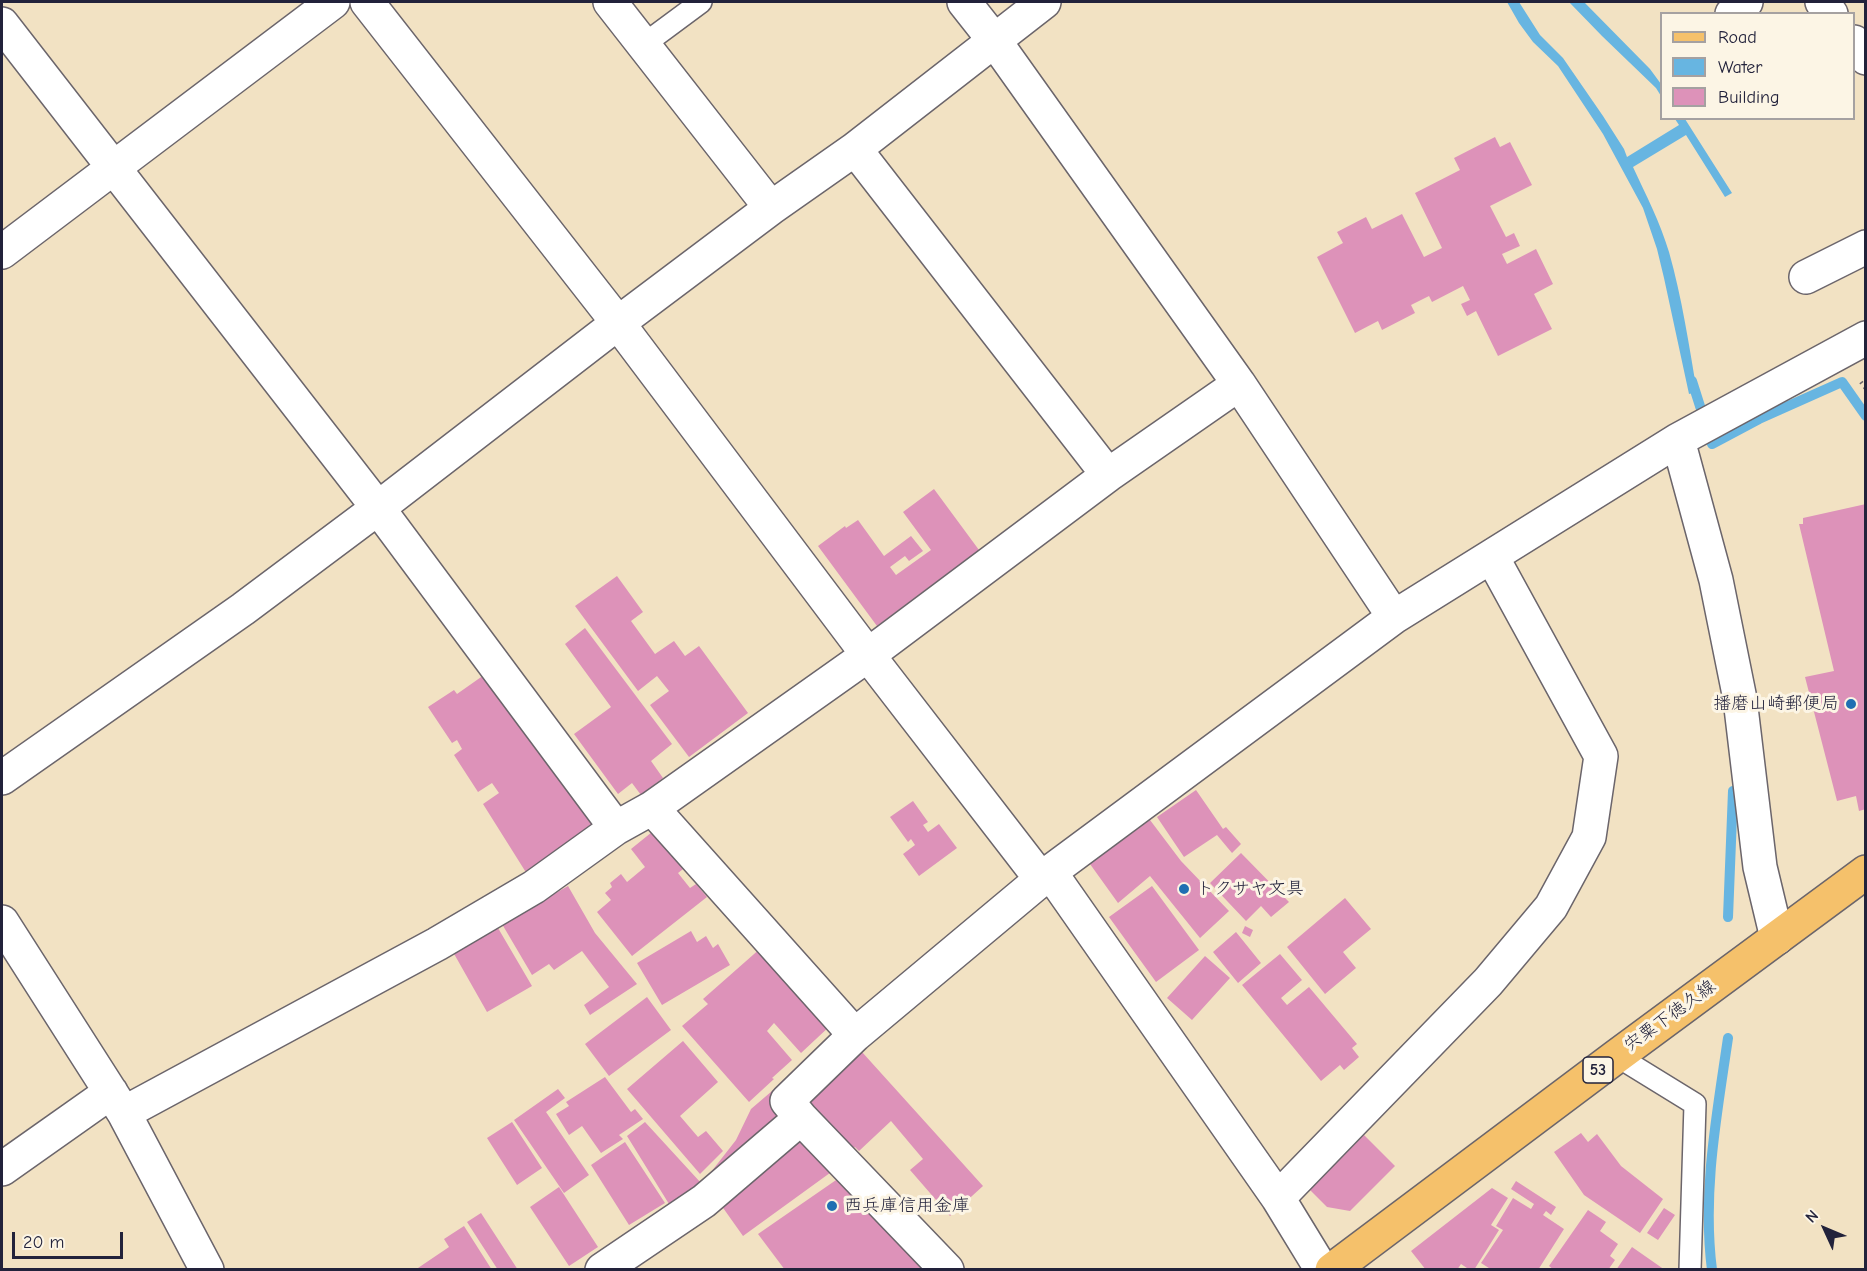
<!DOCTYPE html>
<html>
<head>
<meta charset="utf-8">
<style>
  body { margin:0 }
  #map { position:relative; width:1867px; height:1271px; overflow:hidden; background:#f2e2c3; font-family:"Comic Neue",sans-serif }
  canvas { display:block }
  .frame { position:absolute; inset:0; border:3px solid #22223b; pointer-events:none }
  .legend { position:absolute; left:1660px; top:12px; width:195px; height:108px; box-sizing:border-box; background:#fcf5e5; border:2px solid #a5a1a1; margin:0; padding:8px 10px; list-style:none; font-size:18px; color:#22223b }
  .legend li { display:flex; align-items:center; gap:12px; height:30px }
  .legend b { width:30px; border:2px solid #a5a1a1 }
  .north { position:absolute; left:1795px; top:1199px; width:60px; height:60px; -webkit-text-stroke:4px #fcf5e5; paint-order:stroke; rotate:314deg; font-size:16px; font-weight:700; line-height:24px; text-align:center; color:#22223b }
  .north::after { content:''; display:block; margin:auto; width:21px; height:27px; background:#22223b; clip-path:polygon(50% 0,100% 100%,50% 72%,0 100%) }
  .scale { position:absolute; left:12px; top:1232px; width:111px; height:27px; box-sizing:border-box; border:3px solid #22223b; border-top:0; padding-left:8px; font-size:18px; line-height:21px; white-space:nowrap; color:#22223b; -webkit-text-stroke:4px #fcf5e5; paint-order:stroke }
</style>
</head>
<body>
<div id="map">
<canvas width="1867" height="1271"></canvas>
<div class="frame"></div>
<ul class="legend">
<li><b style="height:8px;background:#f5c16b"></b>Road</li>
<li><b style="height:16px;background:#67b5e1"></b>Water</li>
<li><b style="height:16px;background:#dd92b9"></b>Building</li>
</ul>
<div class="north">N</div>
<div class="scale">20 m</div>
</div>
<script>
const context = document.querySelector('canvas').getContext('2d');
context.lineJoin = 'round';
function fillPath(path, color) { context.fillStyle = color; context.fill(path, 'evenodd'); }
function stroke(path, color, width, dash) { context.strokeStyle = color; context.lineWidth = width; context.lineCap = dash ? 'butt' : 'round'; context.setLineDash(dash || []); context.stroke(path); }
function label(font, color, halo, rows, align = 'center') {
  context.font = font + ' "Comic Neue","Klee One",sans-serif'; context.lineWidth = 6; context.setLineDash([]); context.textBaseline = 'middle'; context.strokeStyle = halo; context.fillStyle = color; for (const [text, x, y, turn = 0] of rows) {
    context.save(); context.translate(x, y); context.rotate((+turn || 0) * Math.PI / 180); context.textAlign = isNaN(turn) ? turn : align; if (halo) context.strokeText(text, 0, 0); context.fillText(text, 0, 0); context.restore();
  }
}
const water = new Path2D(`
  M1507 2H1519L1540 35 1563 58 1603 116 1624 149 1627 157 1679 125 1675 119H1685L1732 193 1725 197 1686 135 1633 167C1646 195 1660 222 1669 252 1682 298 1689 345 1697 392L1689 394 1664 278 1657 249 1643 208 1603 134 1558 66 1533 42 1519 23Z
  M1569 2H1584L1650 69 1661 84V96L1656 88 1602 36Z`);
const stream = new Path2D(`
  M1692 381 1712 444 1759 419 1842 382 1866 416
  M1728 917 1733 791
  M1712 1270C1702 1192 1717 1114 1728 1038`);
const building = new Path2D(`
  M1495 137 1500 147 1510 142 1532 185 1490 206 1506 237 1514 233 1520 246 1502 254 1507 264 1536 249 1553 284 1534 294 1552 329 1498 356 1476 311 1467 316 1461 304 1470 300 1463 286 1432 302 1429 296 1411 305 1415 313 1382 330 1378 321 1355 333 1317 257 1343 243 1337 232 1366 217 1372 229 1402 214 1424 257 1442 248 1415 193 1460 170 1454 158Z
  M934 489 979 550 877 626 818 546 845 526 846 528 858 520 884 556 911 536 923 551 909 561 905 556 890 567 896 575 931 550 903 512Z
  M1866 504V809L1859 811 1856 796 1837 801 1805 677 1834 671 1799 524H1803V518Z
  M617 576 643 612 631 621 655 654 674 641 685 656 699 646 748 713 689 757 650 705 669 691 657 676 638 691 575 606Z
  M585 628 672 744 651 761 663 778 641 795 632 783 618 794 574 734 611 707 565 644Z
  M484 675 601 826 527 874 483 804 499 793 492 783 478 792 454 755 462 749 457 740 452 743 428 707 454 690 457 694Z
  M1196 790 1223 829 1226 827 1241 844 1232 853 1217 835 1184 857 1157 817Z
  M913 801 928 822 923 825 928 832 939 824 957 848 919 876 903 854 915 845 911 839 908 842 890 817Z
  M1150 820 1181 861 1229 911 1200 938 1150 876 1118 903 1090 864Z
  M657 828 687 866 678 873 690 888 696 884 707 897 632 956 597 912 611 900 605 893 612 887 610 883 621 874 627 882 645 867 631 849Z
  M1241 853 1289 902 1271 917 1261 906 1246 921 1210 883Z
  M568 886 595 933 637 984 590 1015 584 1005 609 987 582 951 554 970 549 964 532 975 502 924Z
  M1152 886 1199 950 1156 982 1109 917Z
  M1345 898 1371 929 1343 952 1356 968 1325 994 1287 947Z
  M1245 926 1253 930 1250 937 1242 933Z
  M498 928 532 986 487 1012 453 952Z
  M691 931 697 942 706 936 713 948 718 944 730 965 662 1005 637 963Z
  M1236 932 1261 963 1238 983 1213 952Z
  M762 947 831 1025 801 1053 774 1023 767 1031 792 1060 772 1078 774 1079 749 1102 682 1026 708 1004 703 999Z
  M1280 954 1302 980 1281 998 1287 1005 1309 987 1357 1044 1352 1048 1359 1057 1344 1070 1340 1065 1321 1081 1242 985Z
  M1205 956 1230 978 1192 1020 1167 998Z
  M647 997 671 1030 609 1076 585 1044Z
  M683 1041 718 1082 680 1116 698 1137 706 1131 723 1151 700 1174 627 1089Z
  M862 1052 983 1186 950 1216 910 1170 923 1159 891 1121 859 1151 855 1147 851 1150 807 1102Z
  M605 1077 631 1112 635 1109 643 1119 619 1135 623 1139 601 1153 582 1126 569 1135 556 1114 569 1106 566 1102Z
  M779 1085 820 1137 834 1170 743 1236 704 1181 736 1140 751 1109Z
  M558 1089 565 1098 546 1112 589 1175 564 1193 514 1120Z
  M512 1122 542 1168 517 1185 487 1138Z
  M645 1122 701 1183 669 1204 627 1136Z
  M1581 1133 1588 1142 1597 1134 1621 1166 1663 1199 1640 1233 1584 1195 1554 1152Z
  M1364 1135 1395 1166 1350 1211 1327 1207 1310 1190Z
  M625 1142 665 1203 629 1225 591 1165Z
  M839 1178 924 1270H785L758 1234Z
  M1516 1181 1556 1207 1551 1215 1546 1211 1543 1215 1564 1229 1538 1270H1492L1481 1263 1503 1230 1496 1226 1513 1198 1531 1209 1534 1204 1511 1189Z
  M559 1187 598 1247 569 1266 530 1207Z
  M1492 1188 1508 1198 1491 1225 1499 1230 1474 1270H1470L1461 1264 1457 1270H1426L1411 1251Z
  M1664 1208 1675 1215 1658 1240 1647 1233Z
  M1588 1210 1606 1222 1600 1231 1618 1244 1610 1256 1615 1260 1608 1270H1554L1549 1266Z
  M481 1213 518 1270H498L467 1222Z
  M464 1226 492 1270H415L449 1247 444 1239Z
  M1632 1247 1665 1270H1616Z`);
const path = new Path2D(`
  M1861 382 1866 389`);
const service = new Path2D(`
  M643 45 701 2
  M1617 1056 1695 1104 1690 1270`);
const minor = new Path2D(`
  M367 2 618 323 868 655 1041 879
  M610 2 771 208
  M964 2 994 40 1239 384 1394 617
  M1822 2 1831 14
  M1732 14 1746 2
  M2 24 378 508 616 828
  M1854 42 1866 58
  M855 149 1108 475
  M2 252 333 2
  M1806 277 1866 247
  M1678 440 1716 580 1740 699 1760 867 1777 938
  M2 778 243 609 378 508 618 323 771 208 855 149 1044 2
  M652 808 855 1035
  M1050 872 1278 1198 1322 1270
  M2 922 124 1113 207 1270
  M124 1113 437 944 534 887 616 828 652 808 868 655 1108 475 1239 384
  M2 1169 111 1092
  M1278 1198 1488 982 1551 907 1589 837 1601 756 1492 557
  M602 1270 704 1201 801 1118
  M947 1270 801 1118 787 1101 855 1035 1050 872 1394 617 1678 440 1866 338`);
const primary = new Path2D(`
  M1332 1270 1617 1056 1866 872`);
const markers = [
  [1851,704,6,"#1f6fb2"],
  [1184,889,6,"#1f6fb2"],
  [832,1206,6,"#1f6fb2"]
];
const shields = [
  [1598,1070,30]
];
const shieldNames = [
  ["53",1598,1070]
];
const poiNames = [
  ["播磨山崎郵便局",1839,704,"right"],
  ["トクサヤ文具",1196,889],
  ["西兵庫信用金庫",844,1206]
];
const streetNames = [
  ["宍粟下徳久線",1670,1016,-36]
];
fillPath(water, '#67b5e1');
stroke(stream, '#67b5e1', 10);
fillPath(building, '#dd92b9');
stroke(service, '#6b656b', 24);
stroke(minor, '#6b656b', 36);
stroke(primary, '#6b656b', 36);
stroke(path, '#6b656b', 4, [1.5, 4.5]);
stroke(service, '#fff', 21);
stroke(minor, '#fff', 33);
stroke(primary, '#f5c16b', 33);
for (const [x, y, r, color] of markers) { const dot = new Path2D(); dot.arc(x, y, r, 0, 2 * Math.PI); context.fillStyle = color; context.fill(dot); stroke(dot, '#fcf5e5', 2); }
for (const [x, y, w] of shields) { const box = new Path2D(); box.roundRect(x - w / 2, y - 13, w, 26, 4.5); context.fillStyle = '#fcf5e5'; context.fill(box); stroke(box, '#22223b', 1.5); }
label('bold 16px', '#22223b', null, shieldNames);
label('18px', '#22223b', '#fcf5e5', poiNames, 'left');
label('18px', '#22223b', '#fcf5e5', streetNames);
</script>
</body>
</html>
